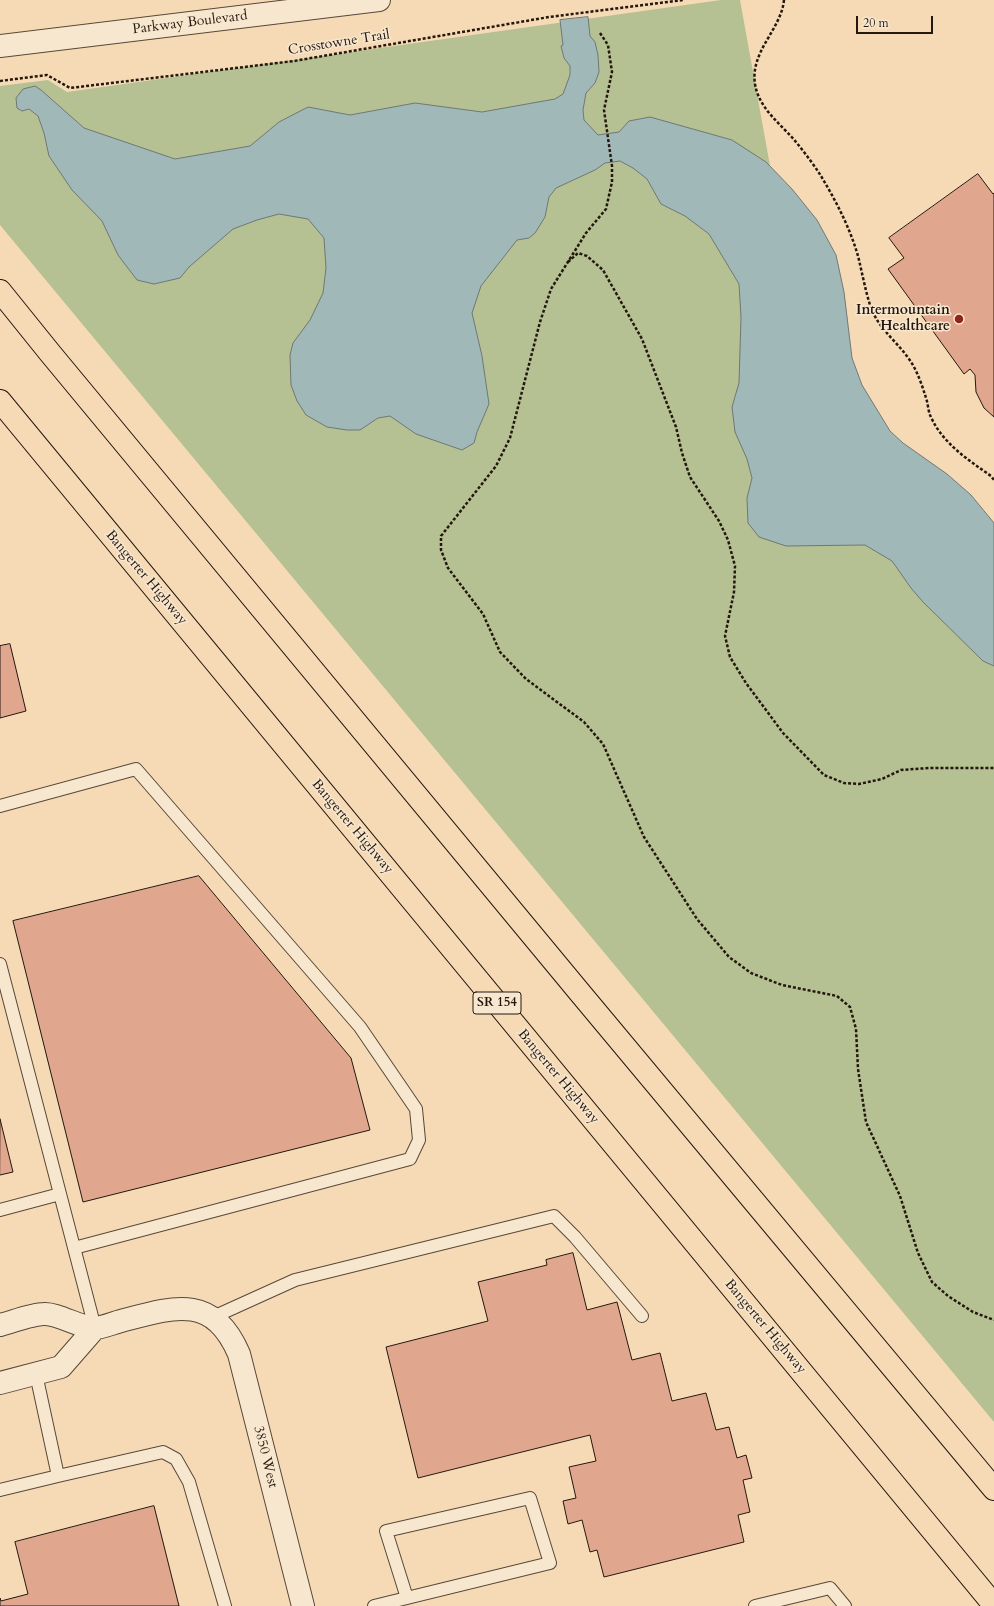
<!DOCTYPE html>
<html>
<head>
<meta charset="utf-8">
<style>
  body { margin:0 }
  #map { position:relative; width:994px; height:1606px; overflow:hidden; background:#f5dab5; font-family:Cardo,serif }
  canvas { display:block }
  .scale { position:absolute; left:856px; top:16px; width:77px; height:18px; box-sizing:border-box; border:2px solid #24170e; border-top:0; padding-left:5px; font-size:12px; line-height:14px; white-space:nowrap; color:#24170e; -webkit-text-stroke:3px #f8e7cf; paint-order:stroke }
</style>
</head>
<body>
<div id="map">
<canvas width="994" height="1606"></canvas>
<div class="scale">20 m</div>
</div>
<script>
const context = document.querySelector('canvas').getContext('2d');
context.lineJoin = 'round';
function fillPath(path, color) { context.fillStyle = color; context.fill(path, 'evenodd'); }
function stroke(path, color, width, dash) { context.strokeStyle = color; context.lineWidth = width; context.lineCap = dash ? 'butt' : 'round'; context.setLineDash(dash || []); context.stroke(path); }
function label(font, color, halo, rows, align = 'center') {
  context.font = font + ' Cardo,serif'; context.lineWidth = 3; context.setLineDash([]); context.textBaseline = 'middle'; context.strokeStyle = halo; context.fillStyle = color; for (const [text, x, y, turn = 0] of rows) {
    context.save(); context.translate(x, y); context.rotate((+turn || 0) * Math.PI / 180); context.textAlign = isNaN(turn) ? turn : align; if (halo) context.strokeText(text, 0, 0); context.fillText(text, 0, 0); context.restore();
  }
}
const green = new Path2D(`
  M721 0H740L809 381 994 551V1422L0 225V86L48 80 67 92Z`);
const water = new Path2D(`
  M588 17 590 36 595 42 598 55 599 72 595 83 586 93 583 110 584 120 598 135 619 132 629 121 650 117 732 140 766 162 792 189 817 220 836 255 844 292 852 358 862 385 890 431 903 443 947 474 971 495 994 523V666L983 661 923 602 911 588 892 561 865 545 786 546 759 537 748 523 747 498 752 478 747 459 735 432 732 407 739 383 741 317 739 284 709 234 685 216 661 204 647 179 633 168 620 161 605 163 595 170 556 188 549 197 545 217 535 233 529 238 517 240 481 286 472 313 482 356 489 404 477 432 474 443 462 450 416 434 390 416 378 418 360 430H347L327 427 306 415 297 401 291 385 290 355 293 343 310 320 323 293 326 268 324 238 308 219 279 214 257 220 233 229 189 267 180 278 154 284 137 280 118 255 102 221 72 190 49 156 44 133 38 116 29 109 22 111 17 108 16 98 23 89 35 86 41 90 84 128 175 159 250 146 279 122 308 107 350 115 415 103 482 112 555 99 563 94 570 75V66L564 58 561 46 563 45 560 20Z`);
const building = new Path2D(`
  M978 174 993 194 994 193V417L984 408 976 392 975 375 970 369 964 374 888 269 904 258 889 238Z
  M10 644 26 711 0 718V646Z
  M199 876 351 1058 370 1130 83 1202 13 921Z
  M0 1119 13 1172 0 1175Z
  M573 1253 587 1310 617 1302 632 1360 660 1353 672 1401 706 1393 716 1430 729 1427 737 1458 746 1455 752 1478 743 1480 750 1512 738 1515 744 1542 604 1577 597 1550 590 1552 582 1520 568 1524 563 1501 576 1498 569 1467 596 1461 590 1435 418 1478 386 1347 488 1321 478 1282 547 1265 546 1260Z
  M154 1506 179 1606H0V1598L1 1601 28 1594 15 1542Z`);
const path = new Path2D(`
  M784 0C781 30 750 51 755 84 759 109 781 124 796 142 805 153 814 165 821 176 836 201 850 228 858 256 862 272 865 289 870 305 878 329 896 340 909 359 917 370 922 385 926 398 928 403 928 410 930 415 942 443 967 459 991 476L994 480
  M600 33 608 45 612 72 604 110 612 166V182L606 209 586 233 551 289 540 322 510 438 496 466 441 536V550L448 568 483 614 500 652 526 679 584 722 603 744 644 837 697 919 729 957 751 973 782 985 837 996 850 1007 856 1029 858 1069 866 1122 900 1196 918 1253 932 1282 948 1296 973 1312 994 1320
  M0 81 47 75 70 88 294 61 549 17 683 0
  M568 262 578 253 587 256 603 270 642 339 676 427 682 453 690 477 719 521 728 540 735 566 734 592 725 636 730 657 746 683 783 733 824 775 844 783 859 784 882 779 901 770 929 768H994`);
const service = new Path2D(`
  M0 806 136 769 360 1027 416 1109 419 1140 410 1159 74 1248
  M0 964 95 1328
  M0 1210 60 1194
  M211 1318 295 1280 554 1216 575 1237 642 1316
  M36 1374 58 1476 163 1452 176 1459 189 1482 225 1606
  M0 1490 58 1476
  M374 1606 550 1563 530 1498 386 1531 407 1598
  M755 1606 830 1588 845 1606`);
const tertiary = new Path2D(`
  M0 46 379 0
  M0 1325C12 1322 32 1314 44 1314 57 1313 81 1328 94 1328 102 1328 113 1323 121 1321 173 1307 213 1293 239 1354L303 1606
  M0 1383 61 1367 95 1328`);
const trunk = new Path2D(`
  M0 291 50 353 581 994 994 1489
  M0 401 994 1605`);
const markers = [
  [959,319,5,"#8f2418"]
];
const shields = [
  [497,1003,48]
];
const shieldNames = [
  ["SR 154",497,1003]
];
const streetNames = [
  ["Parkway Boulevard",190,23,-7],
  ["Crosstowne Trail",339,43,-9],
  ["Bangerter Highway",146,578,50],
  ["Bangerter Highway",352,827,50],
  ["Bangerter Highway",558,1077,50],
  ["Bangerter Highway",765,1327,50],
  ["3850 West",265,1457,76]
];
const poiNames = [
  ["Intermountain",950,311],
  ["Healthcare",950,327]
];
fillPath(green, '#b5c192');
fillPath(water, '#a1b8b9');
stroke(water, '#6f7875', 1);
fillPath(building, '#e0a78e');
stroke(building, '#24170e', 1);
stroke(service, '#584838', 14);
stroke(tertiary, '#584838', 24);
stroke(trunk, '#24170e', 24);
stroke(path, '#24170e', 2.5, [3, 2]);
stroke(service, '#f8e7cf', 12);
stroke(tertiary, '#f8e7cf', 22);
stroke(trunk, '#f5dab5', 22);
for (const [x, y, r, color] of markers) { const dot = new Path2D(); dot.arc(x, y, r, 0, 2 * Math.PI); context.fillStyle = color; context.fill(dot); stroke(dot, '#f8e7cf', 1.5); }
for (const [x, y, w] of shields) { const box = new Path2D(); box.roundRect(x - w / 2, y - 11, w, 22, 3); context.fillStyle = '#f8e7cf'; context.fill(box); stroke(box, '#24170e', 1); }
label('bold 13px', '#24170e', null, shieldNames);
label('14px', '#24170e', '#f8e7cf', streetNames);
label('bold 14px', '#24170e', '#f8e7cf', poiNames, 'right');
</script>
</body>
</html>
